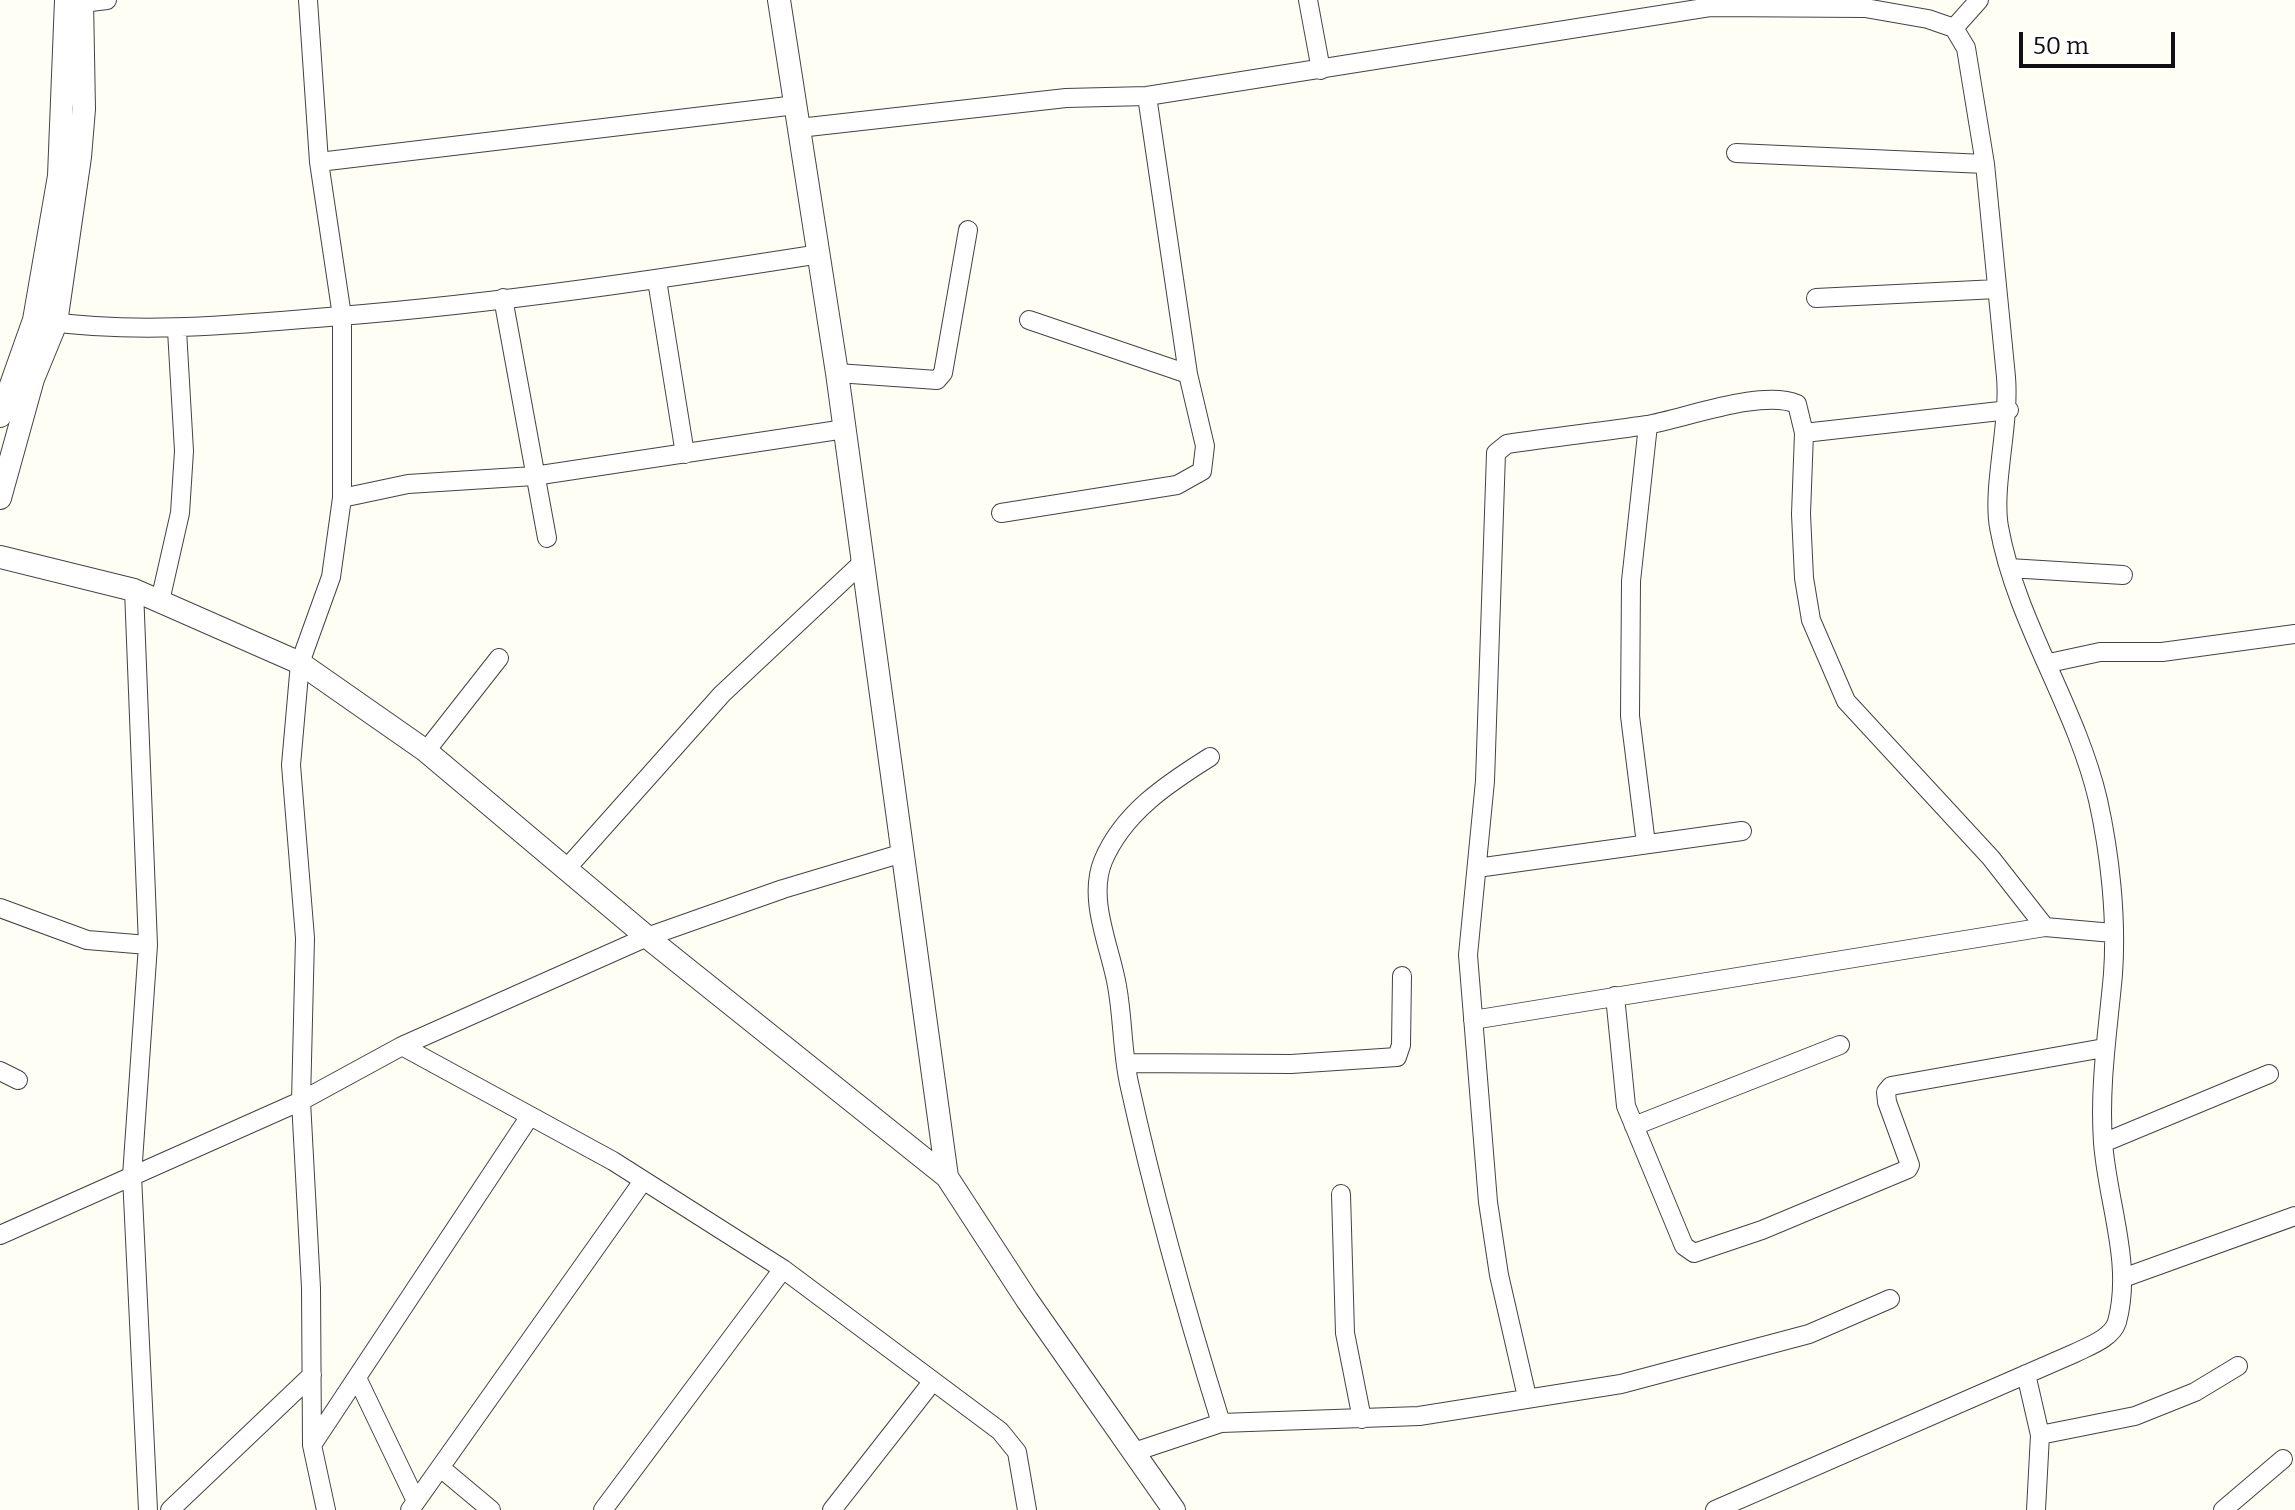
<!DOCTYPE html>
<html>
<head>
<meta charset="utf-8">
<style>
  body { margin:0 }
  #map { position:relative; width:2295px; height:1510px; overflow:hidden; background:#fefef4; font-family:Bitter,serif }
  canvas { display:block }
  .scale { position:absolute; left:2019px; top:32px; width:156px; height:36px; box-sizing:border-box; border:4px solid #101010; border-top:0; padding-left:10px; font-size:24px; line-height:28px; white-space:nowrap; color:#101010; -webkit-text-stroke:6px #fff; paint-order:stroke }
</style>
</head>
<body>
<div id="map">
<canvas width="2295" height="1510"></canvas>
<div class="scale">50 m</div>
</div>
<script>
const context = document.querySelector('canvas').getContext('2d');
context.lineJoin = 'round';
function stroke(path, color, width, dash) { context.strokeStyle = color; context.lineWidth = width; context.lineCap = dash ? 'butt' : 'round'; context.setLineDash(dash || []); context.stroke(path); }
const minor = new Path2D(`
  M308 0 319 162
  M1308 0 1321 70
  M82 3 107 0
  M1954 28 1979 0
  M799 128 1066 98 1147 96 1710 7 1865 8 1928 19 1954 28 1966 48 1985 164 2006 377C2010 425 1992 486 1999 527 2016 622 2076 706 2098 800 2110 854 2117 918 2113 974 2108 1030 2099 1086 2103 1142 2107 1201 2133 1263 2117 1322 2112 1338 2089 1346 2075 1353L1715 1510
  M1736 153 1985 164
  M657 280 685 454
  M503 298 547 538
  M1816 298 1997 289
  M1029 320 1188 374
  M44 321C144 335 240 324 340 316 501 303 661 279 820 254
  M837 373 937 380 943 373 968 230
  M1804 433 2009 410
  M342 498 408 484 534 476 845 429
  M1001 513 1177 485 1202 471 1205 446 1188 374 1147 96
  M2009 568 2123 575
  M134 590 148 945 132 1176 148 1510
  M160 601 180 513 184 451 177 330
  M2049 663 2100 652H2162L2295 634
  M426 751 499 658
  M1210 757C1167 784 1123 813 1103 861 1087 900 1111 949 1117 986 1123 1018 1122 1051 1129 1083 1154 1197 1186 1311 1221 1423
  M1646 844 1630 716 1631 581 1648 425
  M567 868 722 694 863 562
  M1477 868 1742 831
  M0 908 87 940 148 945
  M1615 996 1626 1106 1684 1246 1694 1253 1762 1230 1908 1169 1910 1165 1887 1102 1886 1092 1891 1086 2104 1048
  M1473 1020 2045 927
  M402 1046 613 1161 783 1269 1000 1431 1017 1452 1027 1510
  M1127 1063 1291 1064 1397 1057 1401 1045 1402 976
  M0 1071 18 1080
  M1634 1126 1840 1045
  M2103 1143 2269 1074
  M1341 1194 1345 1333 1362 1419
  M0 1235 301 1101 402 1046 647 937 783 889 903 853
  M2123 1278 2295 1216
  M2026 1374 2040 1435 2036 1510
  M358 1380 416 1501
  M1527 1397 1499 1275 1488 1202 1468 955 1485 781 1496 453 1507 444C1553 437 1600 432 1647 425 1686 418 1762 389 1797 404L1804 433 1801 514 1804 578 1811 620 1846 701 1991 858 2045 927 2113 933
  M2040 1435 2135 1416 2195 1392 2238 1366
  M312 1445 530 1116
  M1134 1452 1221 1423 1419 1416 1621 1384 1809 1334 1890 1299
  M442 1469 491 1510
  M170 1510 312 1375
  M326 1510 312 1445 311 1288 301 1101 305 938 291 765 300 663 331 577 342 498V316L319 162 796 105
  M410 1510 643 1181
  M603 1510 783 1269
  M832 1510 933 1381
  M2223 1510 2283 1459`);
const tertiary = new Path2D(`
  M779 0 837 373 947 1177
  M0 416 34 320 59 176 66 0
  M0 498 33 379 56 323 80 157 84 109 82 0
  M0 557 134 590 300 663 426 751 647 937 947 1177 1027 1300 1174 1510`);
stroke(minor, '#434343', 20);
stroke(tertiary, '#434343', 24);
stroke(minor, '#fff', 18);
stroke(tertiary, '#fff', 22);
</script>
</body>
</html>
